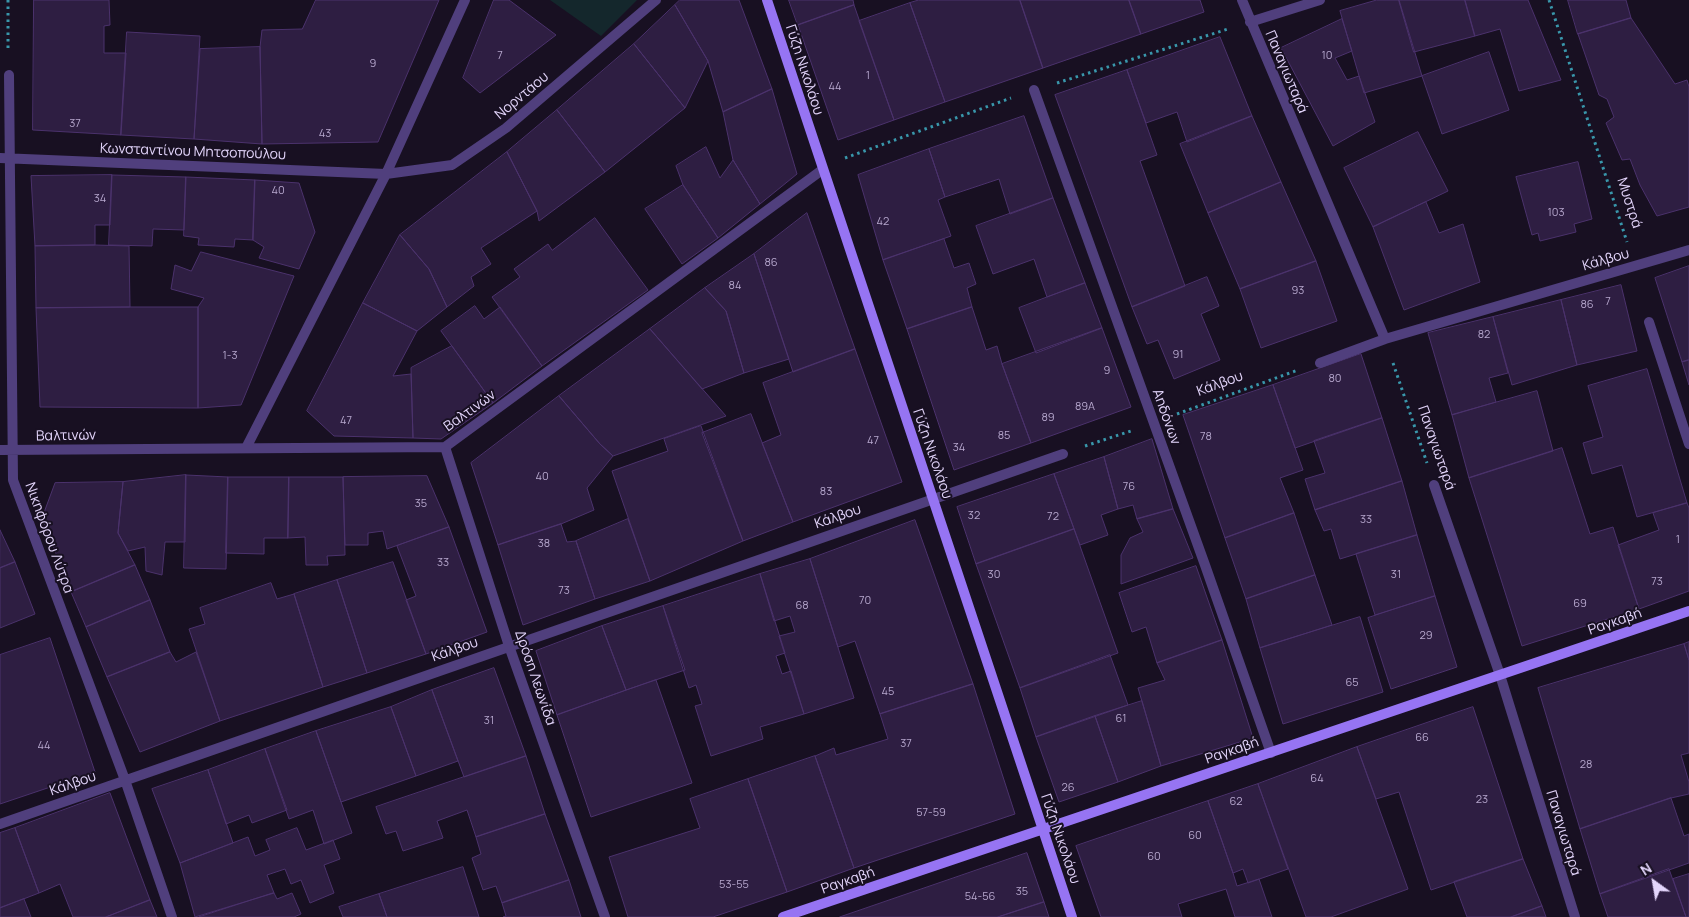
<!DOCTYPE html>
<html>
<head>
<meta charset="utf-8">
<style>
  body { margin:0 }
  #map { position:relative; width:1689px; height:917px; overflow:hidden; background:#181022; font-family:Manrope,sans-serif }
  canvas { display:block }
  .north { position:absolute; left:1629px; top:857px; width:50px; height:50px; -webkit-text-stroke:4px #181022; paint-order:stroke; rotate:328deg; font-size:14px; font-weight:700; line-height:20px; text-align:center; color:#e3d5fb }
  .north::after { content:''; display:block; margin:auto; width:18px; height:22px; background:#e3d5fb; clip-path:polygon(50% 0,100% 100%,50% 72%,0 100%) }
</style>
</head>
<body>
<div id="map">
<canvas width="1689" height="917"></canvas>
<div class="north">N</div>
</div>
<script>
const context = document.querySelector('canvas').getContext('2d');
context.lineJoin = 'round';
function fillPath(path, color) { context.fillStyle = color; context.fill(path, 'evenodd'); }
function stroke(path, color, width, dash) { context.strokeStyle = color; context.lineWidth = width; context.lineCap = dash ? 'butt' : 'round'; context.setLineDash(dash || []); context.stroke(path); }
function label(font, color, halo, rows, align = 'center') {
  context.font = font + ' Manrope,sans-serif'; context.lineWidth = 4; context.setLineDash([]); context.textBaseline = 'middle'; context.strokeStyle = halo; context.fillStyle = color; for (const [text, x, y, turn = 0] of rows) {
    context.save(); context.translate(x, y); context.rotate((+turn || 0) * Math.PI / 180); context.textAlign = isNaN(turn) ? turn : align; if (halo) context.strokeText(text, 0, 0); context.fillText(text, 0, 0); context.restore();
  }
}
const green = new Path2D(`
  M550 0H637L601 36Z`);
const building = new Path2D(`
  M34 0H109L110 25 104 26V53H126L121 135 33 130Z
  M316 0H439L378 142 262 144 260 47 262 30 302 29Z
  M494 0H509L556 35 480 93 463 78Z
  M680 0H739L772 89 723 112 708 61 675 5Z
  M789 0H853L854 5 798 25Z
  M919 0H1020L1043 68 945 102 910 3Z
  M1020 0H1129L1141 34 1043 68Z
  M1129 0H1200L1204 12 1141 34Z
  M1377 0H1399L1422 76 1364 93 1340 11Z
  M1399 0H1465L1475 36 1414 52Z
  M1465 0H1528L1561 80 1519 91 1500 29 1475 36Z
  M1568 0H1626L1631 18 1578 34Z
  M910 3 945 102 894 120 859 21Z
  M675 5 708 61 685 108 634 44Z
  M854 5 894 120 838 140 798 25Z
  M1631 18 1675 84 1687 80 1689 87V207L1657 216 1640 185 1630 159 1622 160 1606 123 1614 117 1607 99 1599 95 1578 34Z
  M1342 19 1352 51 1335 58 1347 80 1359 76 1375 122 1333 146 1281 48Z
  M127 32 200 36 194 139 121 135Z
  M1220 37 1252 116 1187 142 1177 112 1146 123 1127 70Z
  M634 44 685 108 605 172 557 110Z
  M260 47 262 144 194 139 200 49Z
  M1489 52 1509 110 1442 134 1422 76Z
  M1127 70 1157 155 1140 161 1185 286 1132 307 1055 95Z
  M772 89 797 174 760 204 733 160 723 112Z
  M557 110 605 172 539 221 537 211 507 152Z
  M1024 116 1053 198 1010 214 999 179 945 197 929 149Z
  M1252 116 1281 182 1208 213 1180 144Z
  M1418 132 1448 191 1373 227 1344 168Z
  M706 147 720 178 733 160 760 204 718 238 683 185 676 166Z
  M929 149 945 197 938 200 951 236 883 260 858 175Z
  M507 152 537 211 481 248 491 264 471 277 474 286 447 307 429 269 400 235Z
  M1578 162 1592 219 1574 224 1576 232 1540 241 1538 233 1532 235 1516 177Z
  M112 175 110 225H95V245L35 246 31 176Z
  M112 175 186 177 184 230 153 229 152 246 109 245Z
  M186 177 255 180 253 240 235 239 234 247 198 245 199 238 184 236Z
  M255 180 299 183 315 232 299 269 259 258 264 247 253 240Z
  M1281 182 1316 261 1240 289 1208 213Z
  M683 185 718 238 682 264 645 209Z
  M1053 198 1085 283 1047 297 1034 259 993 274 976 226Z
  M1426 202 1439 233 1463 224 1480 282 1404 310 1373 227Z
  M807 213 855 349 793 372 754 254Z
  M595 218 648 290 542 366 492 297 520 277 514 269 548 244 552 250Z
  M400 235 429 269 447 307 417 331 363 303Z
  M944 239 954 268 969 263 976 284 967 288 972 307 907 329 883 260Z
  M95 245 129 246 130 307 36 308 35 246Z
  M201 252 294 276 241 405 198 408V307L204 298 171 289 175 265 191 271Z
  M754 254 789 359 744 373 726 311 705 288Z
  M1316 261 1337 321 1261 348 1240 289Z
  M1689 266V360L1682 362 1655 278Z
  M1207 277 1219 306 1201 314 1220 360 1174 379 1158 340 1147 344 1132 307Z
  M1085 283 1102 328 1036 353 1019 308Z
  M1621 285 1637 351 1577 365 1561 300Z
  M705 288 726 311 744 373 702 389 650 329Z
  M1561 300 1577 365 1512 385 1493 317Z
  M363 303 417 331 393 376 411 374 413 438 334 436 307 411Z
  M475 306 484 319 500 307 542 366 493 403 441 331Z
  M130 307H198V408L40 407 36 308Z
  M972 307 986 350 997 346 1002 364 1031 443 954 470 907 329Z
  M1493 317 1508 373 1489 378 1496 402 1452 415 1428 333Z
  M1102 328 1131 407 1031 443 1002 364Z
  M650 329 726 416 613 456 600 444 559 396Z
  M452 346 493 403 441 439 413 438 411 368Z
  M855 349 902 482 793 522 762 443 781 435 763 383Z
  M1361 354 1382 418 1295 448 1273 385Z
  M1689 360V385L1682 362Z
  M1647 369 1687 503 1637 517 1622 465 1592 474 1583 443 1603 437 1588 386Z
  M1273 385 1303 470 1280 478 1294 513 1225 538 1183 415Z
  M1537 391 1553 451 1469 478 1452 415Z
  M559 396 600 444 613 456 587 488 594 510 561 524 498 545 471 463Z
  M751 414 793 522 743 541 702 433Z
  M1382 418 1402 481 1315 510 1305 479 1325 473 1314 441Z
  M701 426 743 541 650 581 612 471 668 451 664 439Z
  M1152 439 1173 509 1137 519 1133 505 1118 509 1104 457Z
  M1562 448 1590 534 1613 527 1639 609 1522 646 1469 478Z
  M1104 457 1118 509 1101 515 1108 535 1080 545 1054 474Z
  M1054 474 1074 529 976 564 957 507Z
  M186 475 228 477 226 569 184 568Z
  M186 475 185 542H165L162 575 146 571 145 547 128 551 118 533 123 482Z
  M427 476 449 527 387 549 383 531 368 533V545H345L343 477Z
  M228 477H289L288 538H264V554L226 553Z
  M289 477H343L345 555 327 556 328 565H306L305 537 288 538Z
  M1402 481 1417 535 1340 559 1331 529 1324 531 1315 510Z
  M123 482 118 533 135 565 71 592 42 518 55 483Z
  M1687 503 1689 508V591L1639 609 1618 545 1659 530 1653 513Z
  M1173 509 1193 558 1121 584V555L1130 538 1143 532 1137 519Z
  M1294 513 1315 575 1246 599 1225 538Z
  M628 519 650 581 595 599 576 541Z
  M915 520 973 684 880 714 855 641 838 647 810 559Z
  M561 524 567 542 576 541 595 599 523 625 498 545Z
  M449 527 487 632 426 654 406 600 416 596 397 546Z
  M1074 529 1118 653 1020 688 976 564Z
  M0 530 15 562 0 568Z
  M1417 535 1435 596 1375 615 1356 554Z
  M810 559 854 698 804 714 779 636 795 632 790 616 774 621 760 574Z
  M15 562 35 614 0 628V568Z
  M393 562 426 654 367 673 337 580Z
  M135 565 150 600 86 627 71 592Z
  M1196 566 1222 640 1157 663 1146 627 1132 632 1119 593Z
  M760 574 785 653 776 656 782 674 791 671 804 714 760 727 763 739 711 756 695 706 702 704 696 685 689 688 663 606Z
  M1315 575 1332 625 1260 648 1246 599Z
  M337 580 367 673 323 687 294 594Z
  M271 583 277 599 294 594 323 687 220 721 189 629 205 624 200 608Z
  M1435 596 1457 667 1391 689 1368 618Z
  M150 600 170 652 107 677 86 627Z
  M663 606 685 670 626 690 602 626Z
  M1360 617 1383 692 1283 724 1260 648Z
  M602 626 626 690 557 715 536 651Z
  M50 638 95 772 0 804V655Z
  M1222 640 1253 738 1161 766 1138 688 1165 680 1157 663Z
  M1689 642V660L1684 644Z
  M1684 644 1689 660V753L1681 755 1689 782V794L1671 798 1580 829 1538 688Z
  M170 652 176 662 196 652 220 721 140 752 107 677Z
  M1110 655 1128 705 1036 737 1020 688Z
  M494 668 526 756 464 777 432 690Z
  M656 680 692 783 591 817 557 715Z
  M973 684 1015 814 854 868 815 756 834 748 836 755 888 739 880 714Z
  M432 690 458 761 416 776 391 707Z
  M1142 701 1161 766 1118 782 1095 716Z
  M391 707 416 776 341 802 316 731Z
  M1473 707 1523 859 1431 890 1399 792 1376 799 1357 747Z
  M1095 716 1118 782 1059 802 1036 737Z
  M316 731 352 833 324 844 313 810 289 819 265 749Z
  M1357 747 1408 889 1331 917H1306L1258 784Z
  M265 749 287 810 252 823 249 815 226 824 208 770Z
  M526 756 545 814 476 837 467 810 437 821 443 838 403 851 396 831 386 834 376 807Z
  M815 756 854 868 787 892 748 779Z
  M208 770 233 843 180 863 152 789Z
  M748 779 787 892 713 917H628L609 857 700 828 690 799Z
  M1258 784 1288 869 1248 883 1243 869 1233 873 1208 801Z
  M110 793 150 900 106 917H73L60 884 39 893 15 828Z
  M1671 798 1684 836 1689 834V863L1600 894 1580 829Z
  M1208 801 1233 873 1237 886 1259 879 1272 917H1235L1226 889 1178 904 1182 917H1101L1076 846Z
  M545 814 569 880 502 903 496 886 483 890 472 858 481 854 476 837Z
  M15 828 39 893 0 908V833Z
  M297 828 306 850 333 840 340 859 324 865 334 893 310 903 301 880 291 884 285 869 267 875 274 893 195 917 180 863 248 837 255 856 270 850 266 840Z
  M1027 853 1044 902 998 917H840Z
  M1523 859 1542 906 1511 917H1467L1454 882Z
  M463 867 479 917H387L379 894Z
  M1669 869 1686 917H1608L1600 894Z
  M1689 874V917H1686L1673 879Z
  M569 880 581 917H503L506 916 502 903Z
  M274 893 277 899 292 893 301 914 294 917H199Z
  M379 894 387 917H343L339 907Z
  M24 899 31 917H0V908Z
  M150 900 157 917H106Z
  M1044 902 1049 917H998Z
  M1542 906 1546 917H1511Z`);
const path = new Path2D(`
  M8 0V52
  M1549 0 1627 242
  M1057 83 1228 29
  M845 158 1011 98
  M1393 363 1427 463
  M1177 414 1298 370
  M1085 446 1131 431`);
const street = new Path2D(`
  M1242 0 1385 339
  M1250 22 1320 0
  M9 75 13 480 125 780 172 917
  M1034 90 1205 565 1271 753
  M0 158 386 174 452 165 506 128 656 0
  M1649 322 1689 444
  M1320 363 1385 339 1689 250
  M445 447 509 646 605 917
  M246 448 386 174 465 0
  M0 450 445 447 822 170
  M1434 485 1500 675 1575 917
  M0 824 1063 454`);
const secondary = new Path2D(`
  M767 0 1072 917
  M783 917 1689 611`);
const numberNames = [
  ["7",500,56],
  ["10",1327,56],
  ["9",373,64],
  ["1",868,76],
  ["44",835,87],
  ["37",75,124],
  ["43",325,134],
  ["40",278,191],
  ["34",100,199],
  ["103",1556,213],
  ["42",883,222],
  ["86",771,263],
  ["84",735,286],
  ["93",1298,291],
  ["7",1608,302],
  ["86",1587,305],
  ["82",1484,335],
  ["91",1178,355],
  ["1-3",230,356],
  ["9",1107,371],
  ["80",1335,379],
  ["89Α",1085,407],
  ["89",1048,418],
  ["47",346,421],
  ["85",1004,436],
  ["78",1206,437],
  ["47",873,441],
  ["34",959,448],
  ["40",542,477],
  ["76",1129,487],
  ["83",826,492],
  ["35",421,504],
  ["32",974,516],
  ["72",1053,517],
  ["33",1366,520],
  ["1",1678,540],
  ["38",544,544],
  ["33",443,563],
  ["30",994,575],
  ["31",1396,575],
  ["73",1657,582],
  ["73",564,591],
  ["70",865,601],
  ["69",1580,604],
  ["68",802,606],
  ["29",1426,636],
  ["65",1352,683],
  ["45",888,692],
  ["61",1121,719],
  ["31",489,721],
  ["66",1422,738],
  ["37",906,744],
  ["44",44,746],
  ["28",1586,765],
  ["64",1317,779],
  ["26",1068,788],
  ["23",1482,800],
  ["62",1236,802],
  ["57-59",931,813],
  ["60",1195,836],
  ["60",1154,857],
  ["53-55",734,885],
  ["35",1022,892],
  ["54-56",980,897]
];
const streetNames = [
  ["Γύζη Νικολάου",804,70,72],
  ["Παναγιωταρά",1286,72,67],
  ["Νορντάου",522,96,-40],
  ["Κωνσταντίνου Μητσοπούλου",193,152,2],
  ["Μυστρά",1629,203,72],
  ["Κάλβου",1606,260,-16],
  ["Κάλβου",1220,384,-20],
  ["Βαλτινών",470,411,-36],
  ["Αηδόνων",1166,417,70],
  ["Βαλτινών",66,436,-1],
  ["Παναγιωταρά",1436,448,71],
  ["Γύζη Νικολάου",932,454,71],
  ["Κάλβου",838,517,-19],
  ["Νικηφόρου Λύτρα",49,538,70],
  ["Ραγκαβή",1615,622,-19],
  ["Κάλβου",455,650,-19],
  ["Δρόση Λεωνίδα",535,678,71],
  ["Ραγκαβή",1232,751,-19],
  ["Κάλβου",73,784,-19],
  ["Παναγιωταρά",1563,833,73],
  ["Γύζη Νικολάου",1060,839,71],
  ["Ραγκαβή",848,881,-19]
];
fillPath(green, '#14272c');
fillPath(building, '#2e1e42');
stroke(building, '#4b326c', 1);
stroke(path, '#3997ab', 3, [2.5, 4]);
stroke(street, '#503f7d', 10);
stroke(secondary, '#9674f3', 10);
label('11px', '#b6a7cd', null, numberNames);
label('14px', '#e3d5fb', '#181022', streetNames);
</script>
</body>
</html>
